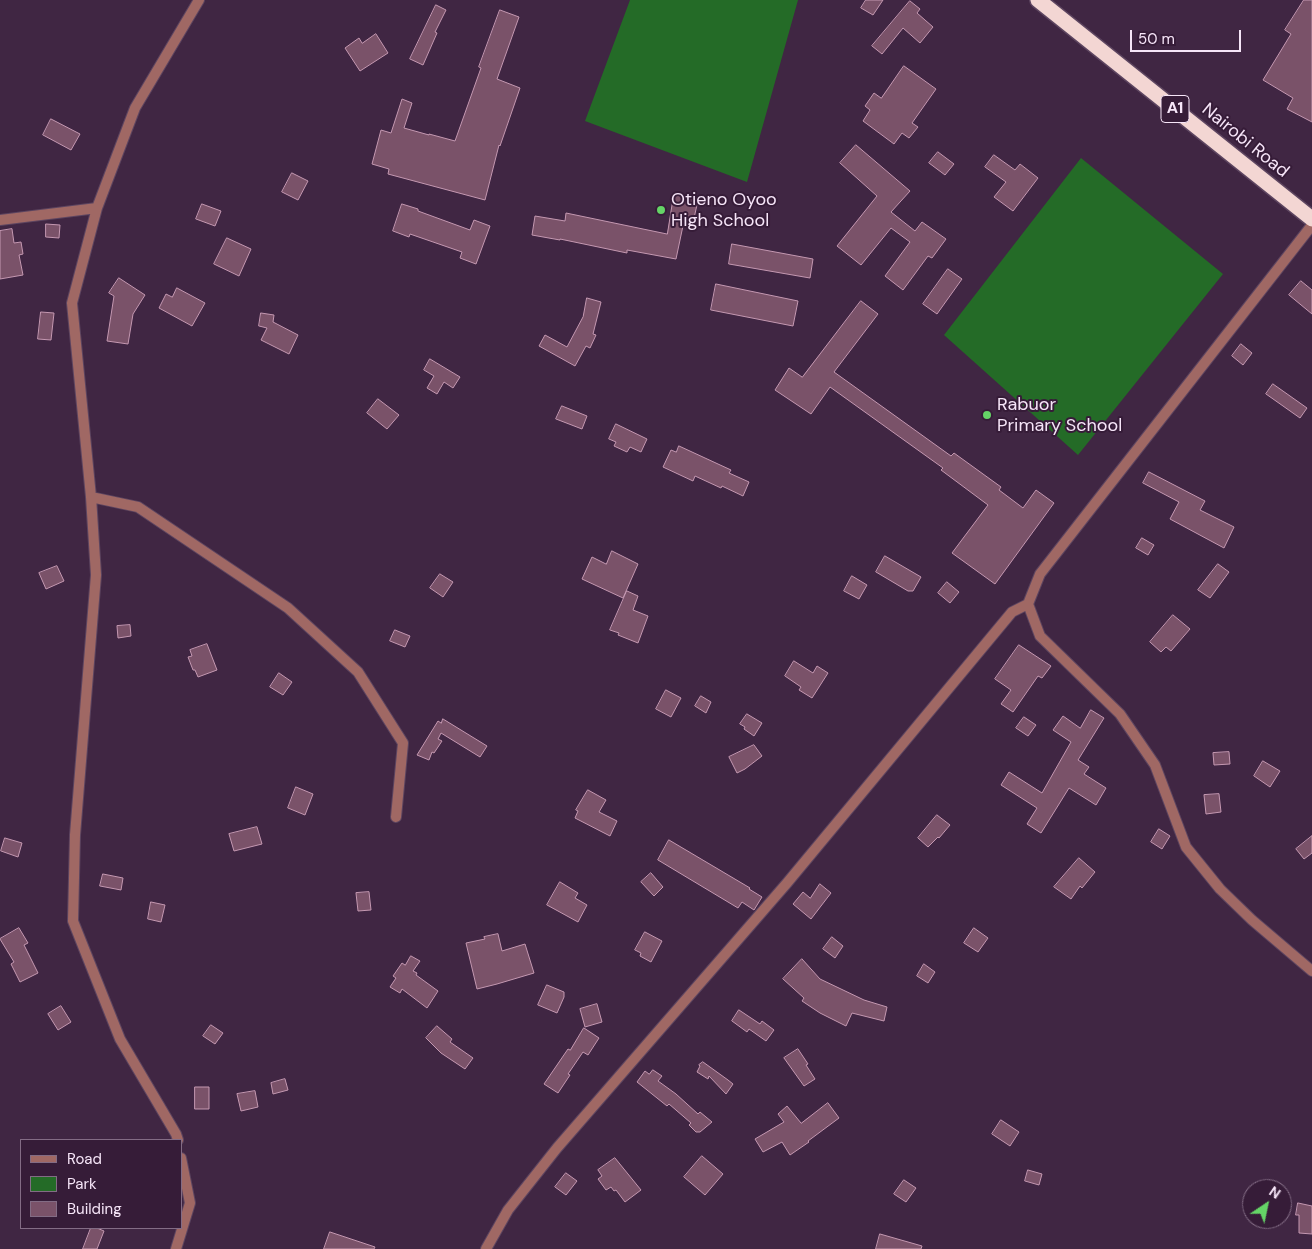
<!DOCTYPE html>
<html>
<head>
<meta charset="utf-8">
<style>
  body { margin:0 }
  #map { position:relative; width:1312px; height:1249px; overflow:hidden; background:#402643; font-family:"DM Sans",sans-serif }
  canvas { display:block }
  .legend { position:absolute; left:20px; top:1139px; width:162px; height:90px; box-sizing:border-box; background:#361c38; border:1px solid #836c85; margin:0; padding:6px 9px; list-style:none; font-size:15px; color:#f6e5f8 }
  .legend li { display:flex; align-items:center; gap:10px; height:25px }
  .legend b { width:25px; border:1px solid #836c85 }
  .north { position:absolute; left:1242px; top:1179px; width:50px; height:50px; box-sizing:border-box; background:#361c38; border:1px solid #836c85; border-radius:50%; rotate:34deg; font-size:14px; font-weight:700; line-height:20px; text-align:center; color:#f6e5f8 }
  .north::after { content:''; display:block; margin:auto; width:18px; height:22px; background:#65d467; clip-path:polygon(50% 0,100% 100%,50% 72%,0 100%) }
  .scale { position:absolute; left:1130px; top:30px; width:111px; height:22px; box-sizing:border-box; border:2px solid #f6e5f8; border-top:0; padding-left:6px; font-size:15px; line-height:18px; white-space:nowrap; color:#f6e5f8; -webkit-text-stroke:4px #361c38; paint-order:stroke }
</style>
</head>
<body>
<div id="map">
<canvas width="1312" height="1249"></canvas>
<ul class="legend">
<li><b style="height:6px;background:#a06864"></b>Road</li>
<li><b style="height:14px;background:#246b27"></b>Park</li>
<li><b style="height:14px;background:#7a5269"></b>Building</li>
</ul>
<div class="north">N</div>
<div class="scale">50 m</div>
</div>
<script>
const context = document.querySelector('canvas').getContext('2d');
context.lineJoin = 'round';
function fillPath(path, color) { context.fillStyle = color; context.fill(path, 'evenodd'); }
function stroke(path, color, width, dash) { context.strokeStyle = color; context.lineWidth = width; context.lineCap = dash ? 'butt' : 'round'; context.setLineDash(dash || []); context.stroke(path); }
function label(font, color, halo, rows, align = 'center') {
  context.font = font + ' "DM Sans",sans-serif'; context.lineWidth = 4; context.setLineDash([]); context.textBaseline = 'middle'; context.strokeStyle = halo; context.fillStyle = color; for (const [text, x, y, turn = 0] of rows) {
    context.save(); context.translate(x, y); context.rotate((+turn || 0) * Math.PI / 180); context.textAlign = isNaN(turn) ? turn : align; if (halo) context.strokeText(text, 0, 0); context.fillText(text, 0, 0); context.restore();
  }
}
const green = new Path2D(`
  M630 0H798L747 182 585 121Z
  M1081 158 1223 274 1078 455 944 335Z`);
const building = new Path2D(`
  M866 0H883L873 15 861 8Z
  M1304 0H1312V122L1287 109 1293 98 1263 80 1291 34 1285 30Z
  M910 1 920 9 917 13 933 27 920 43 903 28 882 54 872 46Z
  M436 5 446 10 435 32 437 33 423 65 410 59Z
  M500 10 519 17 497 79 520 88 500 146 499 145 485 200 388 174 389 169 372 164 381 130 391 133 402 99 412 103 404 128 429 135V134L455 141 481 68 479 67Z
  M376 34 388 53 360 71 345 48 359 38 362 43Z
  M904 66 936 89 912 123 918 127 909 138 902 133 894 144 863 121 870 110 865 106 874 93 881 98Z
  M51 119 80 134 71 150 43 135Z
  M856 145 910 191 891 212 915 231 922 222 946 239 932 258 928 256 903 290 885 276 910 242 891 228 861 265 837 246 877 196 840 163Z
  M938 152 954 164 945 175 929 163Z
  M994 155 1015 170 1020 164 1038 178 1013 211 994 197 1006 182 985 167Z
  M292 173 308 181 298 200 282 192Z
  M674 195 698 200 693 223 684 221 676 259 627 250V253L560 239V240L532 235 535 216 565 221 566 213 667 234Z
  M202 204 221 211 215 226 196 219Z
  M402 204 418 209V211L470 230 474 220 490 226 476 264 460 258 462 252 410 234 409 237 393 231Z
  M46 224 60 225 59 238 46 237Z
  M12 229 14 243 21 242 23 254 19 255 23 275 0 279V231Z
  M227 238 251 249 239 276 214 264Z
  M732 244 813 259 810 278 729 264Z
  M948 269 962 279 937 314 923 304Z
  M119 278 145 295 133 314 128 344 107 341 114 296 109 293Z
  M1301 281 1312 290V314L1289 295Z
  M716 284 798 301 793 326 711 310Z
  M177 288 205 303 192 326 159 308 166 294 172 297Z
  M587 298 601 302 593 334 596 335 590 348 586 346 575 366 539 346 545 335 567 347 583 317Z
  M861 301 878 314 834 372 951 456 954 453 1001 487 999 490 1023 508 1036 490 1054 503 995 584 952 553 988 505 941 470 943 468 830 387 811 414 775 390 789 368 802 377Z
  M41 312 54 313 51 340 38 339Z
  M261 313 274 315 273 322 298 335 289 354 261 340 267 328 259 326Z
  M1241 344 1252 353 1243 365 1232 356Z
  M430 359 460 377 453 388 444 382 437 394 427 388 434 376 424 370Z
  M1273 384 1307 408 1300 418 1266 394Z
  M378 399 399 415 387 429 367 413Z
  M562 406 587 416 582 429 556 419Z
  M616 424 647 439 641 452 630 447 627 452 614 446 616 442 609 439Z
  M679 446 731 470 729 473 749 482 743 496 722 486 721 488 695 476 693 481 663 467 671 450 676 452Z
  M1149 472 1205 501 1200 510 1234 527 1224 548 1170 519 1179 502 1143 483Z
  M1142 538 1154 545 1148 555 1136 548Z
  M612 551 638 564 623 598 582 579 592 557 606 564Z
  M885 556 921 577 913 591H908L876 572Z
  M1218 564 1229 572 1210 598 1198 590Z
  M57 566 64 581 46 589 39 573Z
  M440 574 453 582 443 597 430 588Z
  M852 576 867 585 859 599 844 591Z
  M947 582 959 592 950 603 938 593Z
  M627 591 638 596 633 610 648 616 638 643 618 635 619 633 610 630Z
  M1173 615 1190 629 1171 651 1166 647 1161 652 1150 642Z
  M130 625 131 636 118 638 117 626Z
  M395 630 410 636 405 647 390 641Z
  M207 644 217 670 198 677 195 670H193L188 657 192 656 190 650Z
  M1019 645 1051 666 1042 678 1038 676 1013 712 1001 704 1011 690 995 679Z
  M794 661 813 673 817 666 828 673 812 698 799 690 801 687 785 676Z
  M279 673 292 682 283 695 270 687Z
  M666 690 681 698 671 717 656 709Z
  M701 696 711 702 706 713 695 706Z
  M1091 710 1104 718 1078 760 1089 767 1084 774 1106 788 1096 805 1069 788 1041 833 1027 824 1037 808 1001 785 1009 772 1042 793 1071 742 1053 730 1063 716 1080 728Z
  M747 714 762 723 754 736 744 729 745 727 740 724Z
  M1024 717 1036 725 1028 736 1016 728Z
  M443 719 487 746 480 757 441 733 438 739 442 741 434 753 432 752 429 760 417 755 438 721 441 723Z
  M754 745 762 756 745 769 737 773 729 757Z
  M1229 752 1230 764 1214 765 1213 753Z
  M1263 761 1280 771 1270 787 1254 776Z
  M296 787 313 794 305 815 288 808Z
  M588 790 606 800 599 812 617 821 610 836 575 818 578 811 576 810Z
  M1219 794 1221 812 1206 814 1204 795Z
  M937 815 950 825 939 838 938 837 928 847 918 838Z
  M257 827 262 844 234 851 229 834Z
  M1159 829 1170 836 1162 849 1151 842Z
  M1312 836V853L1304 859 1296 849Z
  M5 838 22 843 18 857 1 851Z
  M669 840 750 888 749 889 762 897 754 910 742 902 738 908 658 860Z
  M1079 858 1095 872 1082 888 1080 886 1071 899 1054 887Z
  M651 873 663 887 654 896 641 882Z
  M103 874 123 878 121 890 100 886Z
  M560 882 578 893 575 898 587 905 578 922 547 905Z
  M820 884 831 893 811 919 793 904 803 892 810 898Z
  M369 892 371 910 358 911 356 893Z
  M151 902 165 905 161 922 148 919Z
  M19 928 28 943 24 945 38 973 20 982 11 964 14 962 0 939Z
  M974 928 988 938 978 952 964 943Z
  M645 932 662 941 651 962 640 956 641 953 635 950Z
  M498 934 502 951 525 944 534 973 497 984 477 989 466 943 485 939 484 937Z
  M832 937 843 946 835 958 823 949Z
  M411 956 420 961 413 971 417 973 416 975 438 991 427 1008 402 989 400 993 390 987 396 978 393 976 402 963 405 965Z
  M802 959 820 979 864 1000 887 1007 884 1021 852 1013 846 1026 820 1013 802 1001 804 998 783 979Z
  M924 964 935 972 928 983 917 976Z
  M547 985 564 992V997L557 1013 538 1005Z
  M597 1004 602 1022 585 1027 580 1009Z
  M61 1006 71 1022 58 1030 48 1014Z
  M739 1010 760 1024 762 1021 774 1030 766 1041 749 1029 747 1032 732 1021Z
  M211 1025 223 1033 215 1044 203 1036Z
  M437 1026 452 1039 450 1042 473 1058 465 1069 441 1053 426 1038Z
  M584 1028 599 1038 588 1055 583 1052 568 1074 570 1075 558 1093 544 1084 568 1049 570 1050Z
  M798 1049 808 1064 806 1065 815 1079 804 1086 784 1058Z
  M703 1062 728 1080 733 1084 726 1094 709 1076 708 1079 697 1072 700 1066 699 1065Z
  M653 1070 662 1076 658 1081 676 1094 698 1114 700 1112 712 1122 700 1132H696L689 1125 691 1123 669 1104 667 1106 637 1082 645 1071 649 1074Z
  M285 1079 288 1090 273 1094 271 1083Z
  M195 1087H209V1109H195Z
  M255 1091 258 1107 241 1111 237 1094Z
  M828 1103 839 1118 808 1141 809 1142 790 1155 782 1142 763 1152 755 1139 784 1122 778 1114 787 1106 801 1123Z
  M1001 1120 1019 1132 1010 1146 992 1134Z
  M702 1156 723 1174 705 1195 684 1177Z
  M615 1158 641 1190 625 1202 616 1190 614 1191 611 1187 606 1190 598 1179 602 1176 598 1170Z
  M1028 1170 1042 1174 1039 1185 1025 1181Z
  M566 1173 577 1181 566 1195 555 1187Z
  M904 1180 916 1188 906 1202 894 1194Z
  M1298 1203 1312 1206V1234L1299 1233V1215H1296Z
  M91 1228H97L104 1231 97 1249H83Z
  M330 1232 375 1247 374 1249H324Z
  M880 1234 922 1246 921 1249H876Z`);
const street = new Path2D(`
  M0 220 97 208
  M1312 225 1040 574 1028 604 1040 636 1120 714 1155 765 1186 847 1220 889 1252 920 1312 971
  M91 497 138 507 288 608 358 672 403 743 396 817
  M178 1140 176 1134 120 1039 73 921 75 835 96 575 91 497 72 303 97 208 135 108 199 0
  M176 1249 190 1203 181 1158
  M486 1249 508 1210 557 1148 787 883 1012 612 1028 604`);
const highway = new Path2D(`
  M1038 0 1312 219`);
const markers = [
  [661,210,5,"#65d467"],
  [987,415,5,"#65d467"]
];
const shields = [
  [1175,109,28]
];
const shieldNames = [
  ["A1",1175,109]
];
const streetNames = [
  ["Nairobi Road",1245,141,39]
];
const poiNames = [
  ["Otieno Oyoo",671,200],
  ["High School",671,221],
  ["Rabuor",997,405],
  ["Primary School",997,426]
];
fillPath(green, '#246b27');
fillPath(building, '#7a5269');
stroke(building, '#c498b1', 1);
stroke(street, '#5d4560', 12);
stroke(highway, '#5d4560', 18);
stroke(street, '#a06864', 10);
stroke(highway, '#f3d6d3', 15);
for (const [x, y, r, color] of markers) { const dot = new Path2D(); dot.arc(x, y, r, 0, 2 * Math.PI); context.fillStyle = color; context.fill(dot); stroke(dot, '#361c38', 2); }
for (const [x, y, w] of shields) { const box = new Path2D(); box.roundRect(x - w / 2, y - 13.5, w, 27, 4); context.fillStyle = '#361c38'; context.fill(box); stroke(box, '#f6e5f8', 1); }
label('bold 16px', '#f6e5f8', null, shieldNames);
label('18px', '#f6e5f8', '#361c38', streetNames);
label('18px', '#f6e5f8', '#361c38', poiNames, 'left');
</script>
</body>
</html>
